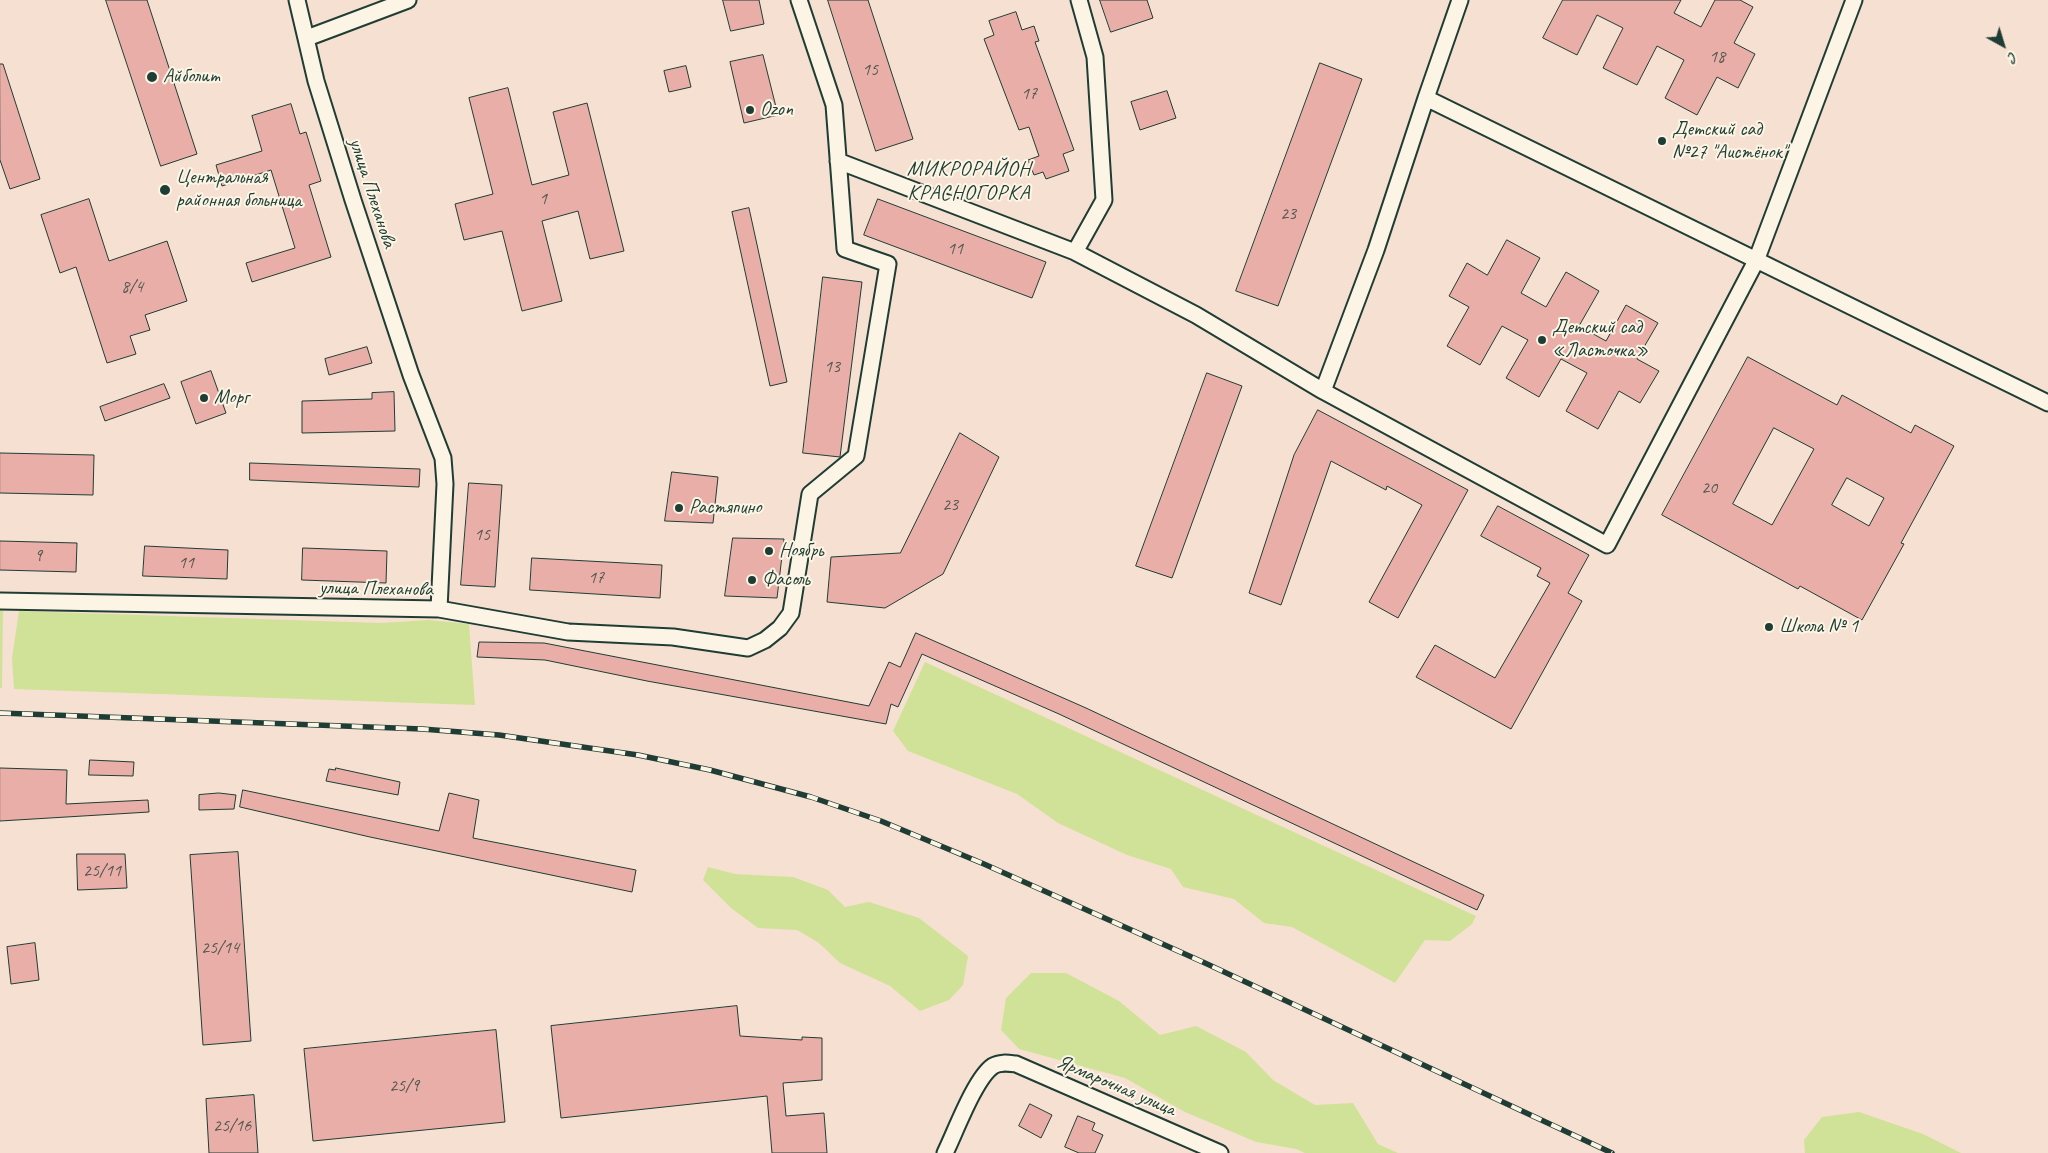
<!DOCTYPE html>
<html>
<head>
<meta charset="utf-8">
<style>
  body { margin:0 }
  #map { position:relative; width:2048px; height:1153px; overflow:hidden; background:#f6e0d2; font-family:Caveat,sans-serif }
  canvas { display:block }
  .north { position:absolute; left:1978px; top:20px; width:50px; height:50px; -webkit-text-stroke:4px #fcf5e5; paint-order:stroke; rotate:141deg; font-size:14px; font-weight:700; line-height:20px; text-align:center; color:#1f3d34 }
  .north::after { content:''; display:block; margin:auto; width:18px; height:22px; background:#1f3d34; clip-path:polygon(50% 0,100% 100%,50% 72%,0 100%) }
</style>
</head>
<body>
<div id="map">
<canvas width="2048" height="1153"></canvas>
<div class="north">С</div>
</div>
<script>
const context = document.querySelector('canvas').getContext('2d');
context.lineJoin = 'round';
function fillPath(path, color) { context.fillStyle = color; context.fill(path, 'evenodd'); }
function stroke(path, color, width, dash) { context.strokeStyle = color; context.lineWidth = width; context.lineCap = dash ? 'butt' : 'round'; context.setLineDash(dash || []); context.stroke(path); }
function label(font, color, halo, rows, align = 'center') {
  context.font = font + ' Caveat,sans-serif'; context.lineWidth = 4; context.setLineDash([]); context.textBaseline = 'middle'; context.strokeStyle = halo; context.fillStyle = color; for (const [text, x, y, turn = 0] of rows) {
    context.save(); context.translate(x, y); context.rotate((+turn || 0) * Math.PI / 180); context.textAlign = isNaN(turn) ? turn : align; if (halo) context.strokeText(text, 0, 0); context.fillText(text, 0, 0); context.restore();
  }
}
const green = new Path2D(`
  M0 610H3L2 688H0Z
  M19 611 381 623 429 620 469 624 475 705 14 689 12 658Z
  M925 662 1476 916 1472 924 1450 941 1425 940 1395 983 1292 927 1264 923 1234 899 1183 887 1171 869 1127 855 1058 823 1017 794 908 751 893 731Z
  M708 867 735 874 793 877 828 890 845 907 869 902 919 918 968 956 963 985 949 1000 920 1011 890 986 840 963 819 943 797 930 758 928 731 908 703 880Z
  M1031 973H1066L1119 1001 1160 1035 1196 1026 1246 1052 1273 1080 1315 1105 1353 1103 1378 1144 1398 1153H1305L1296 1149 1256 1142 1185 1112 1125 1078 1019 1049 1001 1030 1006 998Z
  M1859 1112 1923 1134 1961 1153H1805L1804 1140 1822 1117Z`);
const building = new Path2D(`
  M106 0H147L197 154 161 166Z
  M723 0H759L764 24 731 31Z
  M828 0H868L913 139 876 151Z
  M1100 0H1147L1153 18 1111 32Z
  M1563 0H1681L1674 13 1701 27 1715 0H1740L1753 7 1734 43 1755 54 1738 88 1717 77 1697 115 1665 98 1684 60 1657 46 1637 85 1603 68 1623 28 1597 15 1577 55 1543 38Z
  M1016 12 1022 30 1034 26 1039 41 1035 42 1074 150 1063 154 1069 171 1046 179 1043 172 1034 175 1028 160 1039 156 1029 127 1019 130 984 39 994 35 989 21Z
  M763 55 778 115 744 123 730 62Z
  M1320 63 1362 79 1278 306 1236 291Z
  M0 64H3L40 179 10 189 0 160Z
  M686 66 691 87 669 92 664 71Z
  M508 88 532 185 569 175 553 112 587 103 624 251 590 259 578 211 542 221 562 301 522 311 502 231 464 240 455 204 493 194 469 98Z
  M1167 91 1176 118 1140 130 1131 102Z
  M291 104 300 134 306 132 321 181 309 185 331 257 252 282 246 263 295 248 271 170 222 186 216 165 262 151 252 116Z
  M89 199 109 261 167 241 187 301 145 315 150 330 130 336 136 354 107 363 76 267 60 273 41 215Z
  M878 199 1046 262 1032 298 864 235Z
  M749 208 787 382 770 386 732 212Z
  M1507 240 1540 258 1521 293 1546 307 1566 272 1599 291 1579 326 1606 341 1626 305 1658 323 1637 359 1659 371 1640 403 1619 391 1598 429 1566 411 1587 373 1561 359 1539 397 1506 378 1528 340 1502 326 1480 365 1447 346 1469 307 1449 296 1467 263 1487 275Z
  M823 277 862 282 840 457 803 453Z
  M367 347 372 363 329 375 325 359Z
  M1748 357 1837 405 1842 395 1911 433 1915 425 1954 446 1901 543 1904 544 1862 620 1800 586 1798 589 1662 515ZM1774 428 1814 449 1772 525 1733 504ZM1847 478 1884 498 1869 526 1832 505Z
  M211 371 226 413 196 424 181 382Z
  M1207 373 1242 386 1172 578 1136 566Z
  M164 384 170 398 105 421 100 407Z
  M394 392 395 431 302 433V401L372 399V393Z
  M1318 410 1468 490 1398 618 1369 602 1422 505 1387 486 1386 490 1331 461 1281 605 1249 593 1294 455Z
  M960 433 999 457 943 574 885 608 827 602 831 557 900 553Z
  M0 453 94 455 93 495 0 493Z
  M250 463 420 469 419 487 250 480Z
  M672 472 718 477 713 523 665 521Z
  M469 483 502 485 495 587 461 585Z
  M1498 506 1589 555 1568 593 1582 601 1511 729 1416 677 1435 645 1495 678 1550 583 1537 576 1541 568 1481 536Z
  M733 538 784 539 777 598 725 596Z
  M0 541 77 543 76 572 0 570Z
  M145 546 228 550 227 579 143 576Z
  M303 548 387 551 386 583 302 580Z
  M532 558 662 565 660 598 530 590Z
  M916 633 1086 708 1484 895 1477 910 1059 714 922 654 898 707 891 704 886 724 647 681 545 660 477 657 479 642 544 643 869 706 889 662 900 667Z
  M90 760 134 762 133 776 89 775Z
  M0 768 67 770 66 804 148 800 149 812 0 821Z
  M336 768 400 782 398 795 326 781 329 769 335 770Z
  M243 790 439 831 449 793 479 800 473 838 636 870 632 892 370 837 240 807Z
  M219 793 236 795 234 809 199 810V795Z
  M238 852 251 1041 203 1045 190 855Z
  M77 854H125L127 888 78 890Z
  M35 943 39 980 11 984 7 947Z
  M737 1006 740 1036 802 1040V1037L822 1038V1080L783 1083 786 1116 824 1113 827 1153H772L767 1096 561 1118 551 1026Z
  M496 1030 505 1122 313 1141 304 1049Z
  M254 1095 258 1153H209L206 1099Z
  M1030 1104 1052 1115 1041 1138 1019 1126Z
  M1078 1116 1095 1123 1092 1130 1103 1135 1095 1153H1079L1065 1147Z`);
const street = new Path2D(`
  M297 0 316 81 353 200 411 375 443 458 445 484 439 609
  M307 38 408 0
  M1426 98 1460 0
  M838 161 1075 252 1196 315 1323 391 1607 545 1756 261 1854 0
  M1075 252 1104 200 1095 57 1079 0
  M1323 391 1376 250 1426 98 2048 403
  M0 601 439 609 568 632 673 637 748 648 765 640 780 628 791 613 810 494 856 456 888 264 845 249 834 105 799 0
  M945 1153C955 1133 975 1078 993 1066 1000 1062 1007 1063 1016 1064L1220 1153`);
const rail = new Path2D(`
  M0 713 422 729 499 735 638 755 710 770 811 797 881 821 984 864 1205 963 1612 1153`);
const markers = [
  [152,77,6,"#1f3d34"],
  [750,110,5,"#1f3d34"],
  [1662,141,5,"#1f3d34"],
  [165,190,6,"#1f3d34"],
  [1542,340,5,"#1f3d34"],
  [204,398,5,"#1f3d34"],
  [679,508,5,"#1f3d34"],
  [769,551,5,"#1f3d34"],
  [752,580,5,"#1f3d34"],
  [1769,627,5,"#1f3d34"]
];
const numberNames = [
  ["18",1717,57],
  ["15",870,70],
  ["17",1029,94],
  ["1",543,199],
  ["23",1288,214],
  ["11",955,249],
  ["8/4",132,287],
  ["13",832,367],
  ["20",1709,488],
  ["23",950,505],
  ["15",482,535],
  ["9",38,556],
  ["11",186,563],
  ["17",596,578],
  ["25/11",102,871],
  ["25/14",220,948],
  ["25/9",404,1086],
  ["25/16",232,1126]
];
const poiNames = [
  ["Айболит",163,77],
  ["Ozon",760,110],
  ["Детский сад",1672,130],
  ["№27 \"Аистёнок\"",1672,153],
  ["Центральная",176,178],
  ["районная больница",176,201],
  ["Детский сад",1552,328],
  ["«Ласточка»",1552,351],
  ["Морг",214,398],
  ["Растяпино",689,508],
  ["Ноябрь",779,551],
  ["Фасоль",762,580],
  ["Школа № 1",1779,627]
];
const streetNames = [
  ["улица Плеханова",372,193,72],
  ["улица Плеханова",376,589,1],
  ["Ярмарочная улица",1116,1086,23]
];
const neighbourhoodNames = [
  ["МИКРОРАЙОН",969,169],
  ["КРАСНОГОРКА",969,193]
];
fillPath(green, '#d0e297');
fillPath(building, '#e9aea7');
stroke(building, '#1f3d34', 1);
stroke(street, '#1f3d34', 19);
stroke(street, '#fcf5e5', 15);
stroke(rail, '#1f3d34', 5.5);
stroke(rail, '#fcf5e5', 4, [11]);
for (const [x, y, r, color] of markers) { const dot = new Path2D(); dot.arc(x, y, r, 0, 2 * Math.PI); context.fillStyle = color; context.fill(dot); stroke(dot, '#fcf5e5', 2); }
label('18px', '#525951', null, numberNames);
label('20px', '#1f3d34', '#fcf5e5', poiNames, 'left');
label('20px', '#1f3d34', '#fcf5e5', streetNames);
context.letterSpacing = '1px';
label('21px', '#1f3d34', '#fcf5e5', neighbourhoodNames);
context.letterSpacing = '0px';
</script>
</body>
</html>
